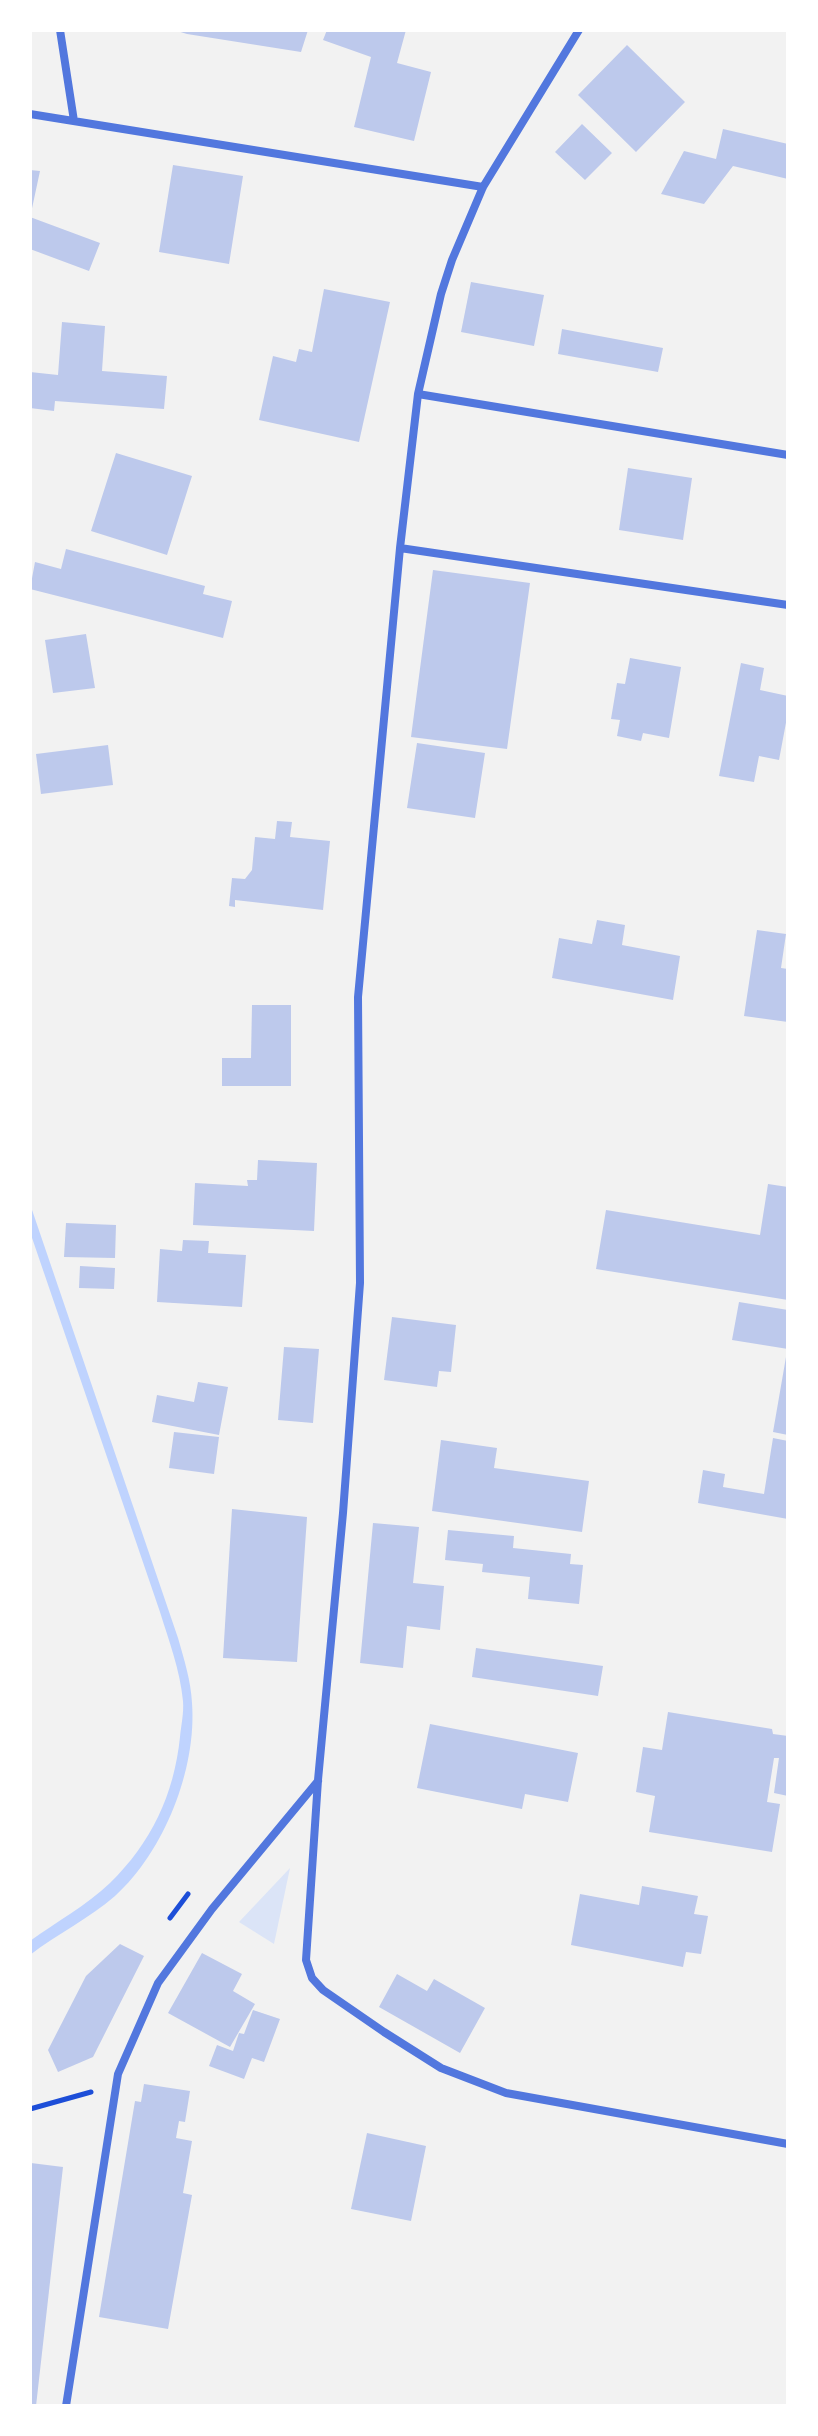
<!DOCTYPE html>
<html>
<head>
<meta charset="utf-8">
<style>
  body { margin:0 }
  #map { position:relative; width:818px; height:2436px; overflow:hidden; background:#f2f2f2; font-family:Rubik,sans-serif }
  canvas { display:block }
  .frame { position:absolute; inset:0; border:32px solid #fff; pointer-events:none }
</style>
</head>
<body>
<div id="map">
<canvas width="818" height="2436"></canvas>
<div class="frame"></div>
</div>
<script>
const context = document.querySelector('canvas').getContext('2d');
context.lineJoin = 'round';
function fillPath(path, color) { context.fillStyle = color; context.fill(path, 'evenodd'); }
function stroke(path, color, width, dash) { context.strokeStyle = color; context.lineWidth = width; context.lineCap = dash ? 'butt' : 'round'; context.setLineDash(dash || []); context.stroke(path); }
const green = new Path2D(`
  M290 1868 274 1944 239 1922Z`);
const water = new Path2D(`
  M30 1204 178 1638C184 1659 191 1681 192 1703 197 1769 164 1852 115 1896 90 1918 57 1934 30 1955V1941C56 1922 86 1906 110 1883 151 1843 174 1795 180 1737 181 1726 184 1713 183 1701 180 1670 169 1641 160 1612L30 1232Z`);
const building = new Path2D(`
  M174 30H308L301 52 187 34Z
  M327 30H406L397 63 431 72 414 141 354 127 371 57 323 40Z
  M627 45 685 102 636 152 578 95Z
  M582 124 612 153 585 180 555 152Z
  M723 129 788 144V179L733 166 704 204 661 194 684 151 716 159Z
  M173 165 243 176 229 264 159 252Z
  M30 170 40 171 31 213H30Z
  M30 217 100 243 89 271 30 249Z
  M471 282 544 295 534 346 461 332Z
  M324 289 390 302 359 442 259 420 273 356 296 362 299 349 312 352Z
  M62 322 105 326 102 371 167 376 164 409 55 401 54 411 30 408V372L58 375Z
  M562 329 663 348 658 372 558 354Z
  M116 453 192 476 167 555 91 531Z
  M628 468 692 478 683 540 619 530Z
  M66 549 205 586 203 594 232 601 223 638 30 589 35 562 61 569Z
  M433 570 530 583 507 749 411 737Z
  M86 634 95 688 53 693 45 640Z
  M630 658 681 667 669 738 643 733 641 741 617 736 620 720 611 719 617 683 625 684Z
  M741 663 764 668 760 690 788 696V712L779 760 759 756 754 782 719 776Z
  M417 743 485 753 475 818 407 808Z
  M108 745 113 785 41 794 36 754Z
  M277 821 292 822 290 837 330 841 323 910 235 900V907L229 906 232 878 245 879 252 870 255 837 275 839Z
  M597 920 625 925 622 945 680 956 673 1000 552 978 559 938 592 944Z
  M757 930 786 934 781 968 788 969V1022L744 1016Z
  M252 1005H291V1086H222V1058H251Z
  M258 1160 317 1163 314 1231 193 1225 195 1183 248 1186 247 1180H257Z
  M768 1184 788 1187V1300L596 1269 606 1210 760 1235Z
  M66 1223 116 1225 115 1258 64 1257Z
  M183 1240 209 1241 208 1253 246 1255 242 1307 157 1302 160 1249 182 1251Z
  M80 1266 115 1268 114 1289 79 1288Z
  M739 1302 788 1310V1349L732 1340Z
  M392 1317 456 1325 451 1372 439 1371 437 1387 384 1380Z
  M284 1347 319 1349 313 1423 278 1420Z
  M786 1357H788V1435L773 1432Z
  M198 1382 228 1387 219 1435 152 1422 157 1395 194 1402Z
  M174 1432 219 1437 214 1474 169 1468Z
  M773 1438 788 1441V1519L698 1503 703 1470 725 1474 723 1487 764 1494Z
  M441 1440 497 1448 494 1468 589 1481 582 1532 432 1511Z
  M232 1509 307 1517 297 1662 223 1658Z
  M373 1523 419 1527 413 1583 444 1586 440 1630 407 1626 403 1668 360 1663Z
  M448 1530 514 1536 513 1548 571 1554 570 1564 583 1565 579 1604 528 1599 530 1577 482 1572 483 1564 445 1560Z
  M476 1648 603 1666 598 1696 472 1677Z
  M668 1712 772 1729 773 1734 788 1736V1796L774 1793 779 1758H774L767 1802 780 1804 772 1852 649 1832 655 1796 636 1792 643 1747 662 1750Z
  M430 1724 578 1753 568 1802 525 1794 522 1809 417 1788Z
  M642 1886 698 1896 694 1914 708 1916 701 1954 686 1952 683 1967 571 1945 580 1894 639 1905Z
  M120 1944 144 1956 93 2057 58 2072 48 2050 86 1976Z
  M202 1953 242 1974 233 1991 255 2004 230 2047 168 2013Z
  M397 1974 427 1991 434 1979 485 2008 460 2053 379 2007Z
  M253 2010 280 2019 264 2062 252 2058 244 2079 209 2066 217 2045 233 2051 239 2033 244 2034Z
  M144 2084 190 2091 185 2122 179 2121 176 2138 192 2141 183 2193 192 2195 168 2329 99 2317 135 2101 141 2102Z
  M367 2133 426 2146 411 2221 351 2209Z
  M31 2163 63 2167 36 2406H30Z`);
const path = new Path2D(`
  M170 1918 188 1894
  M30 2109 91 2092`);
const minor = new Path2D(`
  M60 30 74 121
  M579 30 483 187 452 260 441 294 418 394 400 548 358 997 360 1283 343 1513 318 1780 306 1960 312 1978 323 1990 384 2032 441 2068 506 2093 788 2144
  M30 114 483 187
  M418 394 788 455
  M400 548 788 605
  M66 2406 118 2074 158 1983 212 1909 318 1781`);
fillPath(green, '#dbe4f7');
fillPath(water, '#bfd3fe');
fillPath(building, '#bdc9ec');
stroke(path, '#1d4ed8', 5);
stroke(minor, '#5277de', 8);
</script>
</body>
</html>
